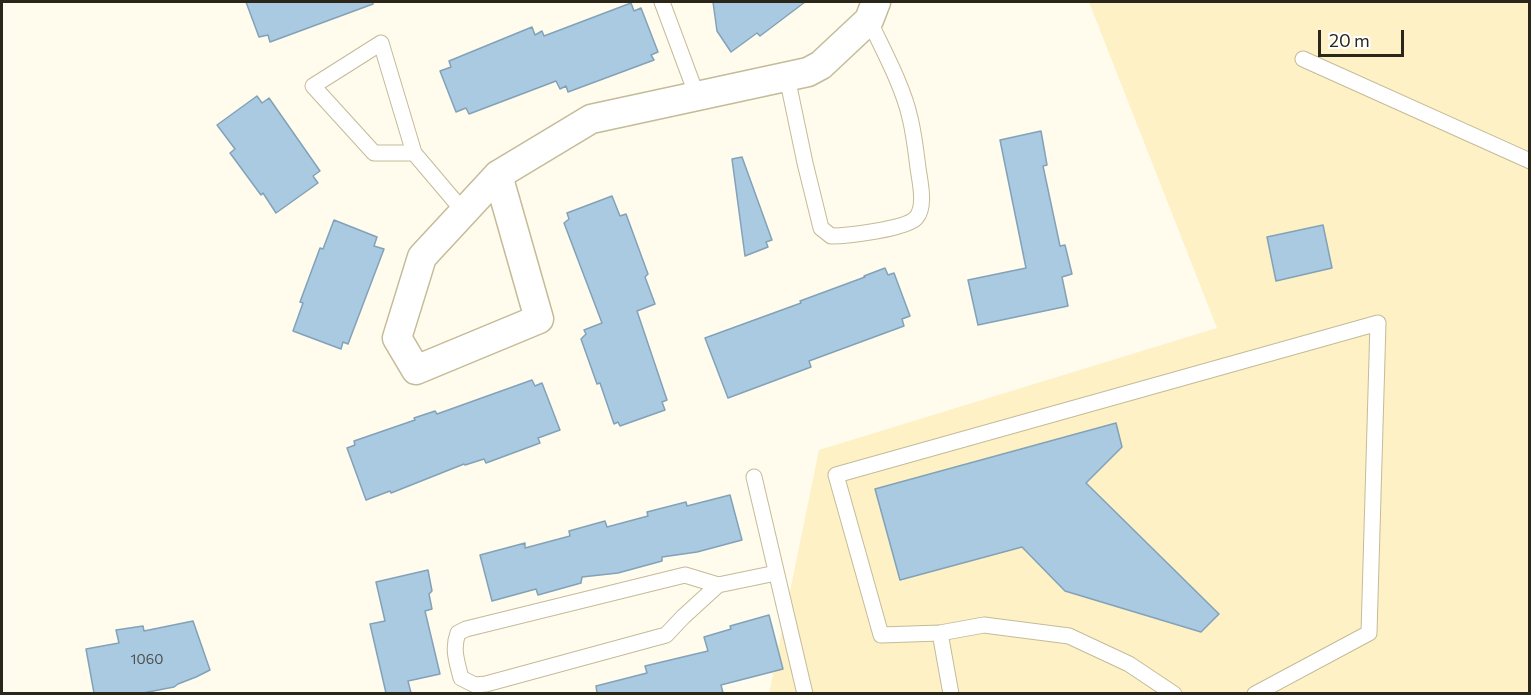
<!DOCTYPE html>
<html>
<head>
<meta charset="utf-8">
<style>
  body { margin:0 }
  #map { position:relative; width:1531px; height:695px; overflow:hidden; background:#fffbed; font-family:Commissioner,sans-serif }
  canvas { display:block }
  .frame { position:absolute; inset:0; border:3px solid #2a2619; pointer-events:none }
  .scale { position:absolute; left:1318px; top:30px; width:86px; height:27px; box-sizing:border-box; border:3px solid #2a2619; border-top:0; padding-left:8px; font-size:18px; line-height:21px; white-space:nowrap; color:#2a2619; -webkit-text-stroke:4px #fff; paint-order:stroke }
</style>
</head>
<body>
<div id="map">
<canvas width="1531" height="695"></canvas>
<div class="frame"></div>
<div class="scale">20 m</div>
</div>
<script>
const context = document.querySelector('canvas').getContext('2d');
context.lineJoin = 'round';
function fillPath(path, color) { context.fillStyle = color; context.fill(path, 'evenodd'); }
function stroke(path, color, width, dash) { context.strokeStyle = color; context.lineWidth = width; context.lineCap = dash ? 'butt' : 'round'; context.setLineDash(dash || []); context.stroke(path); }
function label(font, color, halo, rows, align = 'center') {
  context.font = font + ' Commissioner,sans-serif'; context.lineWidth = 6; context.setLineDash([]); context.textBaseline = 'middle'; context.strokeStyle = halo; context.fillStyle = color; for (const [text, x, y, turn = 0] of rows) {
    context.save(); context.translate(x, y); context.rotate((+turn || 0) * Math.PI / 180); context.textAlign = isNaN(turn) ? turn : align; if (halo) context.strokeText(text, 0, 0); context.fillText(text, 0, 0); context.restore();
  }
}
const built = new Path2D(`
  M1089 2H1529V693L769 694 819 450 1217 328Z`);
const building = new Path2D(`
  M246 2H373V4L270 42 268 35 259 37Z
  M713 2H805L760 36 757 33 731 52 717 31Z
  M631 3 634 11 641 8 658 52 651 55 654 60 568 92 566 86 560 89 556 81 469 114 466 108 456 112 440 71 451 67 449 61 532 27 535 35 542 31 544 36Z
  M257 96 262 103 269 98 320 171 313 176 318 183 276 213 263 193 261 195 230 153 235 149 217 125Z
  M1041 131 1047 165 1043 166 1060 246 1065 245 1072 274 1062 277 1068 306 978 325 968 280 1026 268 1000 140Z
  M742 157 772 240 766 242 768 247 745 256 732 159Z
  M612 196 620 216 626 214 648 274 645 277 655 304 637 311 667 400 662 402 665 410 620 426 618 422 614 424 600 383 597 384 581 339 586 334 584 330 602 323 564 223 569 219 567 213Z
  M334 220 377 237 374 246 384 249 348 344 343 342 341 349 293 331 303 303 300 302 320 248 323 249Z
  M1323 225 1332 268 1276 281 1267 237Z
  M885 268 888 275 894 273 910 316 902 319 904 326 809 361 811 367 728 398 705 338 801 303 800 301 865 277 864 276Z
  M532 380 535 386 542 383 560 430 538 438 540 443 486 463 484 459 465 465 464 464 391 493 390 491 366 500 347 448 355 445 354 441 415 420 414 418 435 411 437 414Z
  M1116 423 1122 447 1086 483 1219 614 1201 632 1065 591 1022 547 900 580 875 489Z
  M730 495 742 540 697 552 662 557V561L618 573 582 577 581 583 538 595 536 589 492 601 480 555 525 543V548L570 536 569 531 605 521 607 527 648 516 647 512 686 502 687 506Z
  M428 570 432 591 429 594 432 609 425 611 440 674 408 681 411 693H386L370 624 385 621 376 582Z
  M769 615 783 669 721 685 723 693H597L596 686 647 673 645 666 708 651 704 637 731 629 730 626Z
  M193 621 210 670 196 677 178 684 174 687 143 693H94L86 649 119 643 116 630 143 626 144 631Z`);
const lane = new Path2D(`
  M662 2 697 96
  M1303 59 1530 161
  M787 77 805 163 821 228 831 236C847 236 906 229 916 218 926 207 920 182 918 168 916 152 914 134 910 118 903 86 883 50 869 20
  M414 153H374L313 86 381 43 414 153 464 212
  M754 477 805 694
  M718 585 683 617 666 635 486 684 475 685 461 678C457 662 452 649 458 633L466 629 685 575 718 585 776 573
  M940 633 951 694
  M1174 694 1129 664 1069 636 984 625 940 633 881 635 836 475 1378 323 1369 633 1255 694`);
const street = new Path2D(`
  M498 175 539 319 416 370 397 338 422 257 498 175 591 119 808 72 821 65 869 20 876 2`);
const numberNames = [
  ["1060",147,659]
];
fillPath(built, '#fdf1c5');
fillPath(building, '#a9cae1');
stroke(building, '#82a2b8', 1.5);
stroke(lane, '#c4bb98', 17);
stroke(street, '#c4bb98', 31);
stroke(lane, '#fff', 15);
stroke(street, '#fff', 28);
label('14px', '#4a4f4b', null, numberNames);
</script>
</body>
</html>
